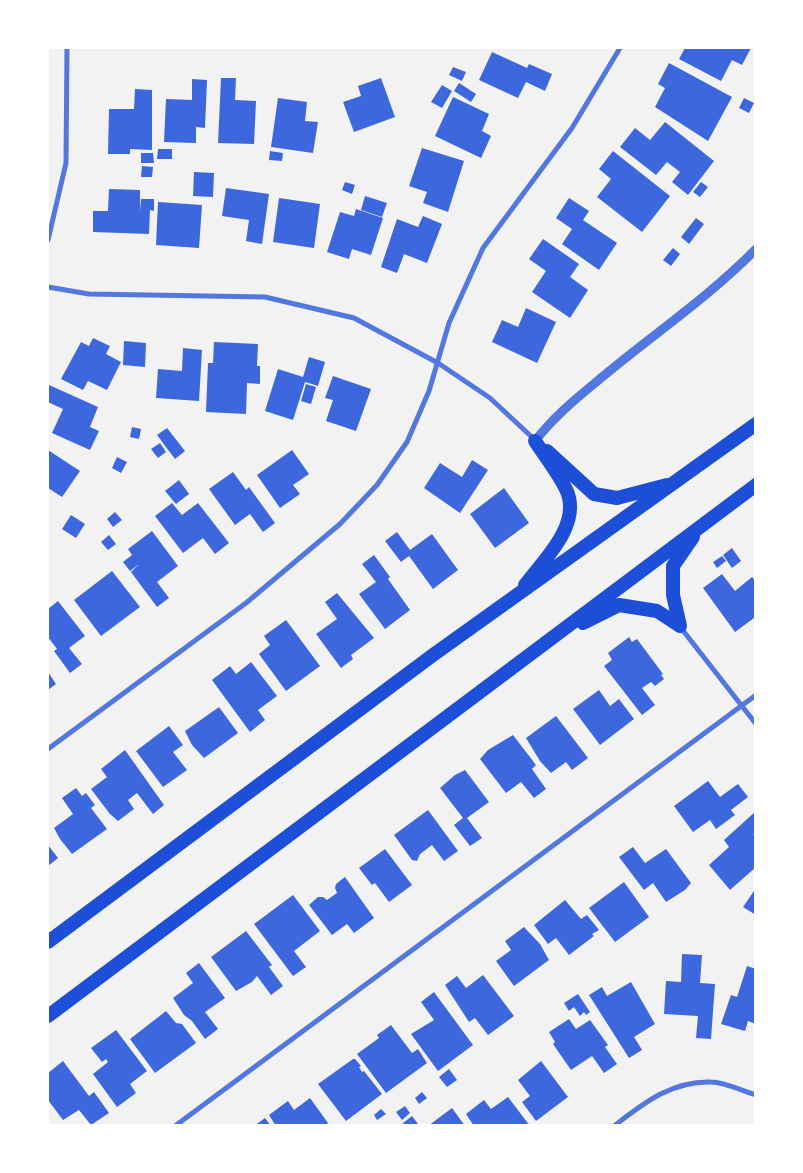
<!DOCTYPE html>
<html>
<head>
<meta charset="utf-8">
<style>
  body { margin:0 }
  #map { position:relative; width:803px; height:1173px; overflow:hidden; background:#f2f2f2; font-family:Raleway,sans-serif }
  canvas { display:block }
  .frame { position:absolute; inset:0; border:49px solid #fff; pointer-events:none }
</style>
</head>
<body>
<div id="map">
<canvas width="803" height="1173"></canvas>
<div class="frame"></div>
</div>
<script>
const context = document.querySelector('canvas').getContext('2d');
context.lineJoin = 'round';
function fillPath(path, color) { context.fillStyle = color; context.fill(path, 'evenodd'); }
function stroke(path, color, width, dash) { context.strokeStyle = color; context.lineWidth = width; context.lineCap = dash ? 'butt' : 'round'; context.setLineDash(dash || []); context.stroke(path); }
const building = new Path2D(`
  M685 48H751L742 65 732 60 721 81 679 59Z
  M492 52 527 68 529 64 552 74 545 91 526 82 518 98 479 80Z
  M669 63 732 97 708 141 655 107 665 88 658 84Z
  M453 67 466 72 462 81 449 75Z
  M221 78H236L235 100 256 101 254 144 218 143Z
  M381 78 395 117 354 132 343 102 361 96 358 86Z
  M192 79 207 80 205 128 196 127V143L164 142 166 99 192 100Z
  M459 83 476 94 471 102 454 91Z
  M442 85 452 91 442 108 431 102Z
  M135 89 152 90V150L130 149V154H108L109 109H134Z
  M453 97 489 114 482 131 491 136 481 158 435 136Z
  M278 98 307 102 305 121 318 122 313 153 271 147Z
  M744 98 754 103 749 113 739 108Z
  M665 122 714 161 688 195 672 182 680 172 667 162 656 175 620 147 635 128 650 140Z
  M422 148 464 161 448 212 423 203 427 192 409 186Z
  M158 149H172V159H157Z
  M270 151 283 153 282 161 269 160Z
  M613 151 670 196 642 232 597 197 611 179 599 169Z
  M141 153H153L154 163H141Z
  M142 166 153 167 152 177H141Z
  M194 172 214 173 213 197 193 196Z
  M345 182 355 185 352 194 342 190Z
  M701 182 708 187 700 197 693 192Z
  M226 188 269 194 262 244 246 241 249 220 222 216Z
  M109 189 140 190V211L141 199H154V211L150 210 149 234 93 232V211H108Z
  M365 196 387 203 382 217 361 210Z
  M279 198 320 204 314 248 273 242Z
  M569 198 589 211 583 220 617 243 599 270 562 244 572 229 556 218Z
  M158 202 202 205 199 248 156 245Z
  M356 209 383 218 371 255 352 249 349 259 327 252 340 212 354 216Z
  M423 216 442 224 427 263 404 254 397 273 381 267 397 219 418 227Z
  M696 218 704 224 689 244 681 237Z
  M543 239 579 264 570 277 588 290 570 318 532 292 546 271 529 259Z
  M673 248 680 254 671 266 663 260Z
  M526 308 556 322 537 363 492 342 502 320 518 327Z
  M93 338 110 346 106 354 121 362 107 390 88 381 83 390 61 379 81 342 89 346Z
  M124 341 146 343 145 367 123 365Z
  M214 342 258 344 257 366H260V384L247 383 246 414 206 412 208 363H213Z
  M183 348 202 350 199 401 156 398 158 369 182 371Z
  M309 357 325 362 318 386 305 382 293 420 265 411 278 369 303 377Z
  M333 376 371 389 356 431 326 421 333 400 325 398Z
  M306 384 316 387 311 404 301 401Z
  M49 385 98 407 90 427 99 431 90 450 52 433 63 409 48 402Z
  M132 427 141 429 139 439 130 437Z
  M167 428 185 451 175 459 157 435Z
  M160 443 166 452 158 458 151 449Z
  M48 450 80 471 62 497 48 488Z
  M292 450 309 474 293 485 300 494 280 508 257 475Z
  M117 457 127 462 121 473 112 468Z
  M472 460 488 470 460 513 424 488 440 463 462 477Z
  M233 472 246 490 249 487 275 523 263 532 250 514 235 525 209 489Z
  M179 480 189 494 176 504 165 491Z
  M504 488 529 523 495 548 470 514Z
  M172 503 182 515 198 503 229 543 215 554 203 538 183 553 155 516Z
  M115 512 122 520 113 527 107 519Z
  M71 515 85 524 76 538 62 529Z
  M152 531 178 566 157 582 169 598 157 607 131 572 139 564 130 571 123 562 132 555 128 549Z
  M397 532 410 550 432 534 458 570 433 589 409 556 401 562 385 541Z
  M109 535 116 544 108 550 101 542Z
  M732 548 741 561 732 568 723 555Z
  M374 555 390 577 388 579 410 610 385 629 359 594 376 582 362 564Z
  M722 556 726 561 717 568 713 562Z
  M112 571 140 607 101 636 74 600Z
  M722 574 735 591 752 577 756 582V621L754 618 735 632 703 588Z
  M337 593 374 638 351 655 353 659 341 668 316 634 337 619 325 602Z
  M58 601 85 636 69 648 82 664 70 673 54 651 57 649 48 637V609Z
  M286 620 320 666 286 691 259 654 270 645 264 636Z
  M629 637 632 642 637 639 663 674 661 675 664 679 655 686 651 682 642 688 655 705 642 715 604 666 612 660 608 653Z
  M251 662 277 696 258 710 265 720 250 732 212 680 230 666 236 674Z
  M48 672 56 684 48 690Z
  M599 690 610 706 619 699 634 719 600 745 573 709Z
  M219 707 238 733 204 758 192 745 185 731Z
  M556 716 588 758 572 770 566 762 551 773 540 761 526 738Z
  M169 726 183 745 173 752 187 770 163 787 136 751Z
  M513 735 536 765 532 769 546 789 534 798 521 782 506 793 480 759 488 750Z
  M125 750 164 805 153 814 137 793 128 800 134 809 118 821 110 814 91 789 107 777 101 769Z
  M465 770 489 802 467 818 482 838 470 846 454 825 463 818 440 788 455 775Z
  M708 781 720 797 738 784 748 797 731 810 735 815 716 829 710 820 693 832 674 806Z
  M76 788 82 796 86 793 95 805 91 808 107 829 72 854 60 839 54 828 73 814 62 798Z
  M428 810 458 851 444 861 432 845 420 854 417 861 412 860 394 835Z
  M756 811V833L753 834 756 837V867L730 890 709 865 729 847 724 840Z
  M48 845 58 858 48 866Z
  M633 847 645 863 666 849 691 883 685 890 666 902 653 883 644 890 619 857Z
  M385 849 412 885 389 902 375 883 372 885 359 868Z
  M345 877 374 918 354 933 347 924 332 935 309 905 318 897H323L327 900 337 893 335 888 336 884Z
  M624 882 649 917 615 942 589 908Z
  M756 888V915L743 907Z
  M293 895 320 931 294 951 306 967 293 976 254 924Z
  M565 900 581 919 587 915 599 930 592 934 594 936 569 955 556 938 548 944 534 925Z
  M524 927 540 944 549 960 514 986 496 961 511 950 505 941Z
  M246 931 272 965 269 967 283 986 271 995 257 976 252 982 236 991 211 957Z
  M682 954 702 955 700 983 715 984 711 1039 696 1038 698 1016 664 1014 666 981 681 982Z
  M199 963 225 998 205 1012 218 1029 205 1039 192 1021 184 1015 173 998 193 983 186 973Z
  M747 966 756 969V1024L748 1021 745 1031 721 1024 731 995 737 997Z
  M483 975 514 1016 488 1035 475 1018 469 1022 445 985 457 976 466 988Z
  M631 982 655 1024 634 1037 642 1050 629 1058 589 995 602 987 607 996Z
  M434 992 473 1045 438 1071 411 1034 434 1020 421 1002Z
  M578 994 590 1012 586 1015 584 1012 580 1016 574 1007 569 1011 564 1003Z
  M166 1011 176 1023 182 1024 196 1043 155 1073 130 1039Z
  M569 1019 576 1029 590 1020 608 1045 605 1047 617 1064 604 1073 592 1056 571 1070 553 1044 555 1042 549 1032Z
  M391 1025 412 1053 418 1049 427 1063 386 1093 357 1054 379 1038 377 1035Z
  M116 1030 147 1071 130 1084 136 1093 117 1107 93 1074 108 1062 106 1059 102 1062 91 1048Z
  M353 1059H355L361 1066 359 1067 362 1072 364 1071 382 1094 346 1121 318 1084Z
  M63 1061 89 1096 94 1092 109 1113 91 1125 79 1110 63 1120 48 1100V1073Z
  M541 1061 568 1097 536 1121 522 1102 530 1096 518 1080Z
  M449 1069 457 1080 447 1087 439 1077Z
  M422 1092 427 1098 419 1104 415 1098Z
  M508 1097 530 1126H474L466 1114 484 1100 491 1109Z
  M310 1098 328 1123 324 1126H276L269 1115 288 1101 294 1110Z
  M405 1106 410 1113 402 1120 396 1112Z
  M452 1108 465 1126H428Z
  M381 1109 386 1114 377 1120 374 1115Z
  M412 1116 418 1124 404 1126 403 1123Z
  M265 1118 271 1126H254Z`);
const minor = new Path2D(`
  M48 240 66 163 67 48
  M48 287 89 294 265 297 354 318 438 363 490 398 535 440
  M681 628 756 724
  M48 749 246 603 340 524 377 485 407 442 429 391 449 323 483 248 572 128 620 48
  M175 1126 756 695
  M614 1126C644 1103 671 1081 711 1082 725 1082 742 1091 756 1095`);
const tertiary = new Path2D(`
  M535 441C553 418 573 401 595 383 648 338 707 299 756 249`);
const trunk = new Path2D(`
  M547 451 594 494 617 498 667 485
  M525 585C544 560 579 527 568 494 563 479 544 455 535 441
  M583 623 619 605 657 611 680 626
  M680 626 673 595V566L693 537
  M48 942 433 655 756 424
  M48 1016 756 485`);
fillPath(building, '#3d67dc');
stroke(minor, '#5277de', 5);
stroke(tertiary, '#5277de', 9);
stroke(trunk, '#1d4ed8', 14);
</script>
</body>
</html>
